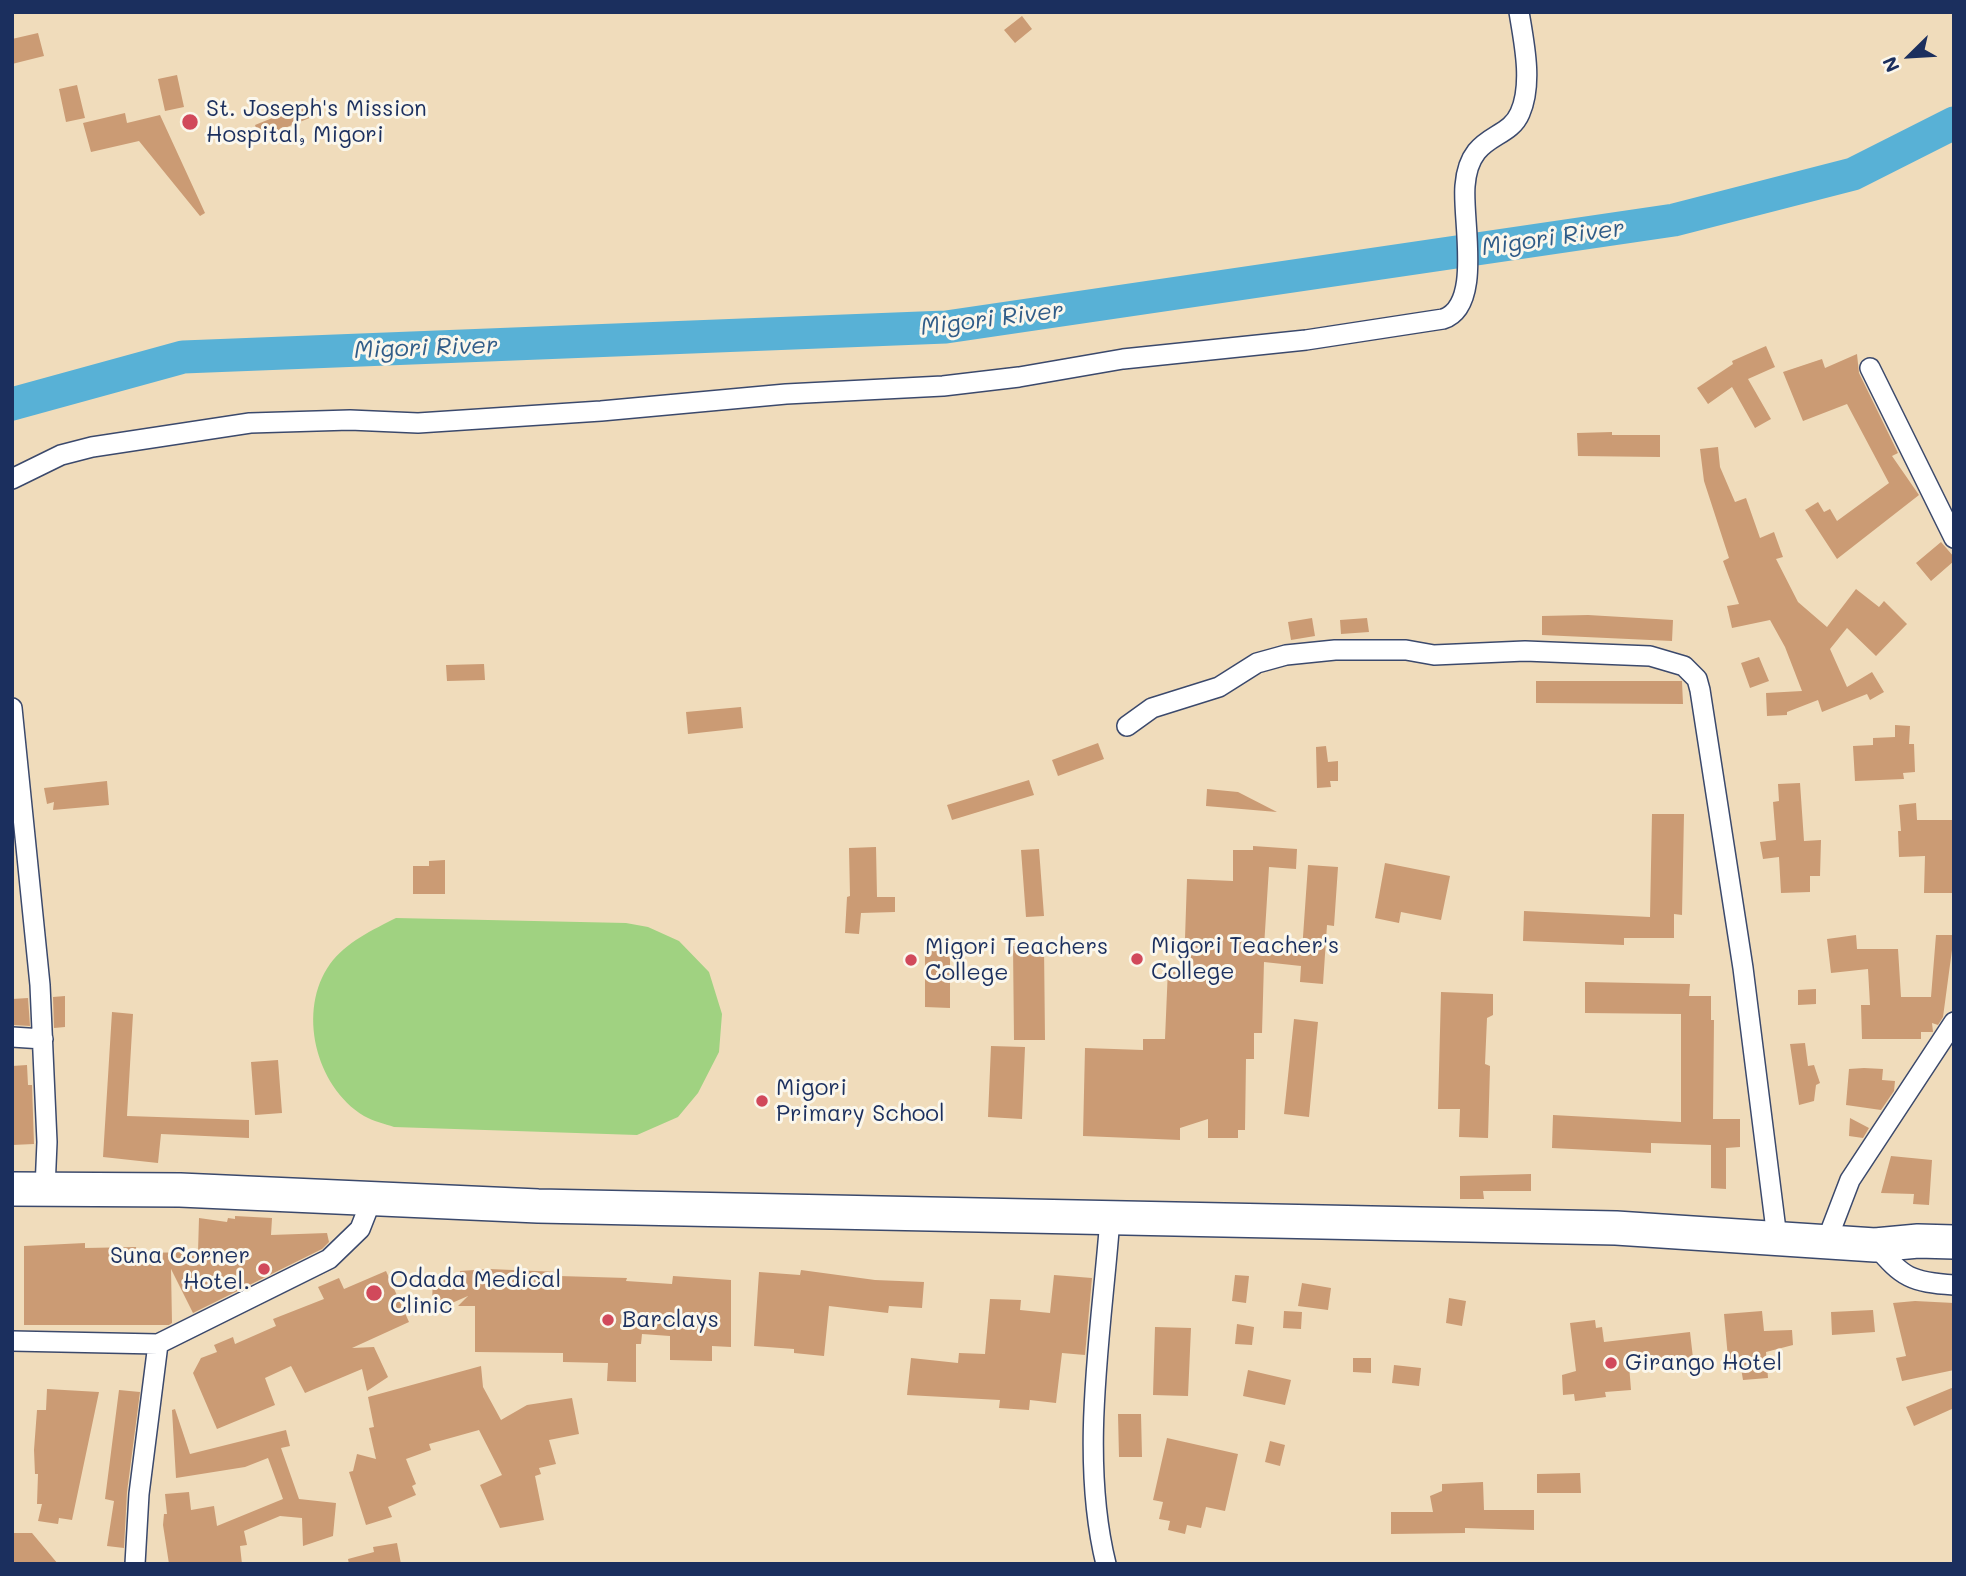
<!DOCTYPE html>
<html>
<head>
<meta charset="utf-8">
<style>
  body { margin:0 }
  #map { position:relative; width:1966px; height:1576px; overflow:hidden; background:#f0dcbb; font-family:Mali,sans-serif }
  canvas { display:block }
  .frame { position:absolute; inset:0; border:14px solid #1b2f5e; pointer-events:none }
  .north { position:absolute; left:1875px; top:21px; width:70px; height:70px; -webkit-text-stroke:5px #fbf7ec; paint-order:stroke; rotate:246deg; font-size:19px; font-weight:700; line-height:28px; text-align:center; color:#1b2f5e }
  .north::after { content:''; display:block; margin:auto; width:24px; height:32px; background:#1b2f5e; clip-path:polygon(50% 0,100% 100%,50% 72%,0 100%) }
</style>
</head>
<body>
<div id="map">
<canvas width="1966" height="1576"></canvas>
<div class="frame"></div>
<div class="north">N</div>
</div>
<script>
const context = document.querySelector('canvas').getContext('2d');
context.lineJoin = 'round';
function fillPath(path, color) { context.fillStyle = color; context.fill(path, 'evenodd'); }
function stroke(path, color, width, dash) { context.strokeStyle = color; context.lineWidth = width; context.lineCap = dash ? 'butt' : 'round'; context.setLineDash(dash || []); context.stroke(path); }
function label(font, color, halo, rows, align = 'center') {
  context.font = font + ' Mali,sans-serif'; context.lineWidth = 6; context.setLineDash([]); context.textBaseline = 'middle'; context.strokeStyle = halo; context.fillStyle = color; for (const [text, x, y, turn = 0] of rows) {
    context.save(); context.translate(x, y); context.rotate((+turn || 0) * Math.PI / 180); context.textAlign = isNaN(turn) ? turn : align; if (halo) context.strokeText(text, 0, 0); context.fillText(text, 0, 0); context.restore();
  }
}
const green = new Path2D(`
  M396 918 626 923 648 927 679 941 709 972 722 1014 719 1052 698 1093 678 1117 637 1135 394 1127C385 1124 373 1121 364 1116 315 1086 297 1010 330 964 345 943 374 929 396 918Z`);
const river = new Path2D(`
  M12 404 183 357 946 327 1674 220 1853 174 1954 123`);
const building = new Path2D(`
  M1022 16 1032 29 1015 43 1004 30Z
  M38 33 44 56 12 64V39Z
  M177 75 184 107 165 111 158 79Z
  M77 85 85 118 66 122 59 89Z
  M317 100 322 113 260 138 255 125Z
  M125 113 127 123 160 115 205 213 200 216 139 141 91 152 83 123Z
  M1766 346 1775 367 1748 379 1771 419 1755 428 1732 387 1708 404 1697 388 1733 364 1732 361Z
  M1857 354 1859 373 1898 453 1892 456 1919 495 1837 559 1805 510 1818 502 1824 512 1830 509 1837 521 1889 483 1847 404 1803 421 1783 372 1822 359 1825 368Z
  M1612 432V435H1660V457L1578 456 1577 433Z
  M1718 447 1720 467 1735 502 1746 498 1760 538 1774 532 1783 557 1776 559 1798 602 1827 627 1856 589 1879 607 1884 601 1907 624 1876 656 1847 628 1830 649 1847 687 1872 672 1884 692 1870 700 1867 694 1822 712 1818 700 1787 712V715L1767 716 1766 693 1802 691 1785 647 1770 620 1732 628 1727 606 1739 604 1723 561 1729 558 1704 481 1700 449Z
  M1941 542 1954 557V561L1931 581 1916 563Z
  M1588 615 1673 620 1672 641 1542 635V616Z
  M1312 618 1315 636 1291 640 1288 622Z
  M1367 618 1369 632 1341 634 1340 620Z
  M1759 657 1769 681 1750 688 1741 663Z
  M484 664 485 680 447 681 446 665Z
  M1536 681H1682L1683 704 1536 703Z
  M741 707 743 728 688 734 686 712Z
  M1895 725 1910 726 1909 744H1914L1915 772 1903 773 1904 779 1855 781 1853 746 1873 745V738L1895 737Z
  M1098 743 1104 759 1058 776 1052 760Z
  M1326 746 1328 762 1338 761V781H1330L1331 787 1317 788 1316 747Z
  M1029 780 1034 795 952 820 947 805Z
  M107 781 109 805 53 810 54 802 47 804 44 788Z
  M1800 783 1804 841 1821 840 1820 876H1810V892L1781 893 1779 857 1763 859 1760 842 1776 840 1773 802 1779 801 1778 784Z
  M1207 789 1238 792 1277 812 1206 806Z
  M1916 803 1917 820H1954V893H1924L1925 856 1899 857 1898 831H1901L1899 805Z
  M1652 814H1684L1682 915 1674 914V938H1624V945L1523 941 1524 911 1650 917Z
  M1253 846 1297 849 1296 869 1269 867 1264 947 1302 951 1308 865 1338 867 1334 926 1327 925 1323 984 1300 982 1301 966 1264 962 1262 1033H1254V1059H1246L1245 1130H1238V1138H1208V1119L1180 1128V1140L1083 1136 1085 1048 1143 1050V1039H1165L1168 968H1184L1187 879 1233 881V850H1253Z
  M876 847 877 897H895V912L861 913 859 934 845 933 847 897 850 896 849 848Z
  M1039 849 1044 916 1026 917 1021 850Z
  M445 860V894H413V866H429V861Z
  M1385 863 1450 876 1441 920 1401 912 1399 923 1375 918Z
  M1856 935 1857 949H1898L1901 997H1931L1936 935H1954L1943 1017 1938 1025 1932 1023 1933 1032H1921V1039H1862L1861 1005H1870L1868 969 1831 973 1827 939Z
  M1013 946H1044L1045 1040H1014Z
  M925 947H950V1008L925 1007Z
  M1585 982 1690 984 1689 996H1711V1020H1714L1713 1119H1740V1147L1726 1148V1189L1711 1188V1145L1651 1143V1153L1552 1148 1553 1115 1681 1122V1014L1585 1013Z
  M1816 989V1004L1798 1005V990Z
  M1441 992 1493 994V1015L1487 1018 1485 1064 1490 1066 1488 1138 1459 1137 1460 1109H1438Z
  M65 996V1027L54 1028 53 997Z
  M28 998 30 1026 14 1025 12 999Z
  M112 1012 133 1014 127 1116 249 1120V1138L161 1134 158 1163 103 1157Z
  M1294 1019 1318 1022 1309 1117 1284 1114Z
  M1805 1043 1808 1066 1814 1065 1820 1083 1816 1085 1814 1101 1799 1105 1790 1044Z
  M991 1046 1025 1047 1022 1119 988 1117Z
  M278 1060 282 1113 255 1115 251 1062Z
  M27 1065 28 1085H32L34 1144 12 1145V1066Z
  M1864 1068 1883 1069 1882 1080 1895 1081 1894 1091 1881 1110 1846 1105 1849 1069Z
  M1850 1118 1869 1128 1863 1138 1849 1136Z
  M1891 1156 1932 1160 1929 1205 1913 1204 1914 1194 1881 1193Z
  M1531 1174V1191H1483L1484 1199H1460V1176Z
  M235 1216 272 1218 271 1235 327 1233 329 1242 322 1249 193 1313 171 1269 172 1323 169 1325H24V1246L85 1243V1248L136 1247 137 1253 198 1252 199 1218 227 1222 228 1218 235 1219Z
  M489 1269 559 1272V1276L627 1278 626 1281 672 1284 673 1276 731 1280V1347L712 1346V1361L670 1360V1336L642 1334 641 1344H636V1382L607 1381 608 1363 563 1362V1353L475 1352V1306H458L468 1296 445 1306 432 1304 433 1275 460 1276V1271Z
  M801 1270 875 1280 924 1282 922 1308 889 1306 888 1313 829 1306 824 1356 794 1353V1349L754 1346 759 1272 800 1275Z
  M386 1271 409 1322 352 1348 374 1347 388 1377 367 1391 362 1369 305 1393 291 1366 265 1378 275 1405 217 1429 193 1373 201 1358 217 1352 214 1345 233 1337 235 1344 276 1326 273 1319 324 1299 318 1287 339 1278 344 1289Z
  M1054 1275 1092 1278 1085 1355 1062 1353 1056 1403 1030 1400 1029 1410 999 1408 1000 1400 907 1395 911 1358 958 1363 959 1353 985 1354 990 1299 1021 1300 1020 1310 1050 1313Z
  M1235 1275 1249 1276 1246 1303 1232 1301Z
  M1302 1283 1331 1288 1328 1310 1298 1306Z
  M1449 1298 1466 1301 1462 1326 1446 1323Z
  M1915 1301 1954 1303V1370L1902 1381 1896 1358 1906 1356 1893 1303Z
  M1873 1310 1875 1332 1832 1335 1831 1312Z
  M1284 1311 1302 1312 1301 1329 1283 1328Z
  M1762 1311 1764 1331 1792 1330 1793 1345 1766 1352 1768 1378 1743 1380 1741 1368 1729 1369 1724 1314Z
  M1595 1320 1596 1328 1602 1327 1604 1342 1690 1332 1693 1358 1629 1365 1631 1390 1605 1392 1606 1397 1575 1401 1574 1394 1563 1395 1562 1375 1576 1371 1570 1323Z
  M1237 1324 1254 1327 1252 1345 1235 1344Z
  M1155 1327 1191 1328 1188 1396 1153 1395Z
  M1353 1358H1371V1373L1353 1372Z
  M1394 1365 1421 1368 1419 1386 1392 1383Z
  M481 1366 483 1387 501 1420 527 1405 572 1398 579 1434 549 1440 556 1464 539 1468 541 1474 535 1476 544 1520 500 1528 480 1485 502 1475 479 1430 429 1444 431 1450 406 1459 416 1484 412 1486 416 1495 388 1507 392 1517 366 1525 349 1472 353 1471 357 1454 376 1459 369 1428 374 1427 368 1397Z
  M1248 1370 1291 1380 1285 1405 1243 1396Z
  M1954 1387V1408L1914 1426 1906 1407Z
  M47 1389 99 1392 72 1520 59 1518 58 1524 38 1521 42 1504H37L38 1474H35L34 1450 37 1410H46Z
  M119 1390 140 1392 127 1492 124 1548 107 1546 114 1501 105 1499Z
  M175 1409 190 1454 286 1430 290 1446 281 1448 299 1499 336 1503 333 1536 303 1546 302 1518 280 1516 244 1531 247 1545 240 1546 242 1564H169L163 1525 164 1514H167L165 1494 189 1492 191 1510 214 1506 217 1526 283 1499 268 1458 245 1467 176 1478 172 1410Z
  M1118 1414H1141L1142 1457H1119Z
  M1167 1438 1238 1454 1225 1511 1206 1507 1201 1528 1187 1525 1185 1534 1168 1530 1170 1521 1159 1519 1163 1502 1153 1500Z
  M1270 1441 1285 1445 1280 1466 1265 1462Z
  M1580 1473 1581 1493H1537V1474Z
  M1483 1482 1484 1510H1534V1530L1465 1528V1533L1391 1534V1512H1433L1430 1496 1442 1491V1484Z
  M12 1533H32L58 1564H12Z
  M397 1543 401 1564H349L348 1559 374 1552 373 1547Z`);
const minor = new Path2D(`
  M1870 368 1954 538
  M12 479 61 455 92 447 250 423 350 420 418 423 601 411 786 394 943 386 1019 377 1123 359 1306 340 1443 319C1483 306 1462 220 1465 186 1469 132 1508 142 1520 113 1533 84 1524 42 1519 12
  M12 708 40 985 47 1142 45 1189
  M1127 726 1152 708 1219 687 1257 663 1286 655 1335 650H1406L1434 655 1525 651 1650 656 1684 666 1697 679 1700 690 1743 968 1777 1238
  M12 1037 43 1039
  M1827 1240 1850 1180 1954 1022
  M1875 1245C1903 1278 1911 1282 1954 1285
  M12 1341 158 1344
  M135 1564 139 1494 158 1344 329 1259 360 1229 373 1196
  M1106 1564C1079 1455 1102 1328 1110 1218`);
const trunk = new Path2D(`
  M12 1189 180 1190 538 1206 1616 1228 1875 1245 1918 1241 1954 1242`);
const markers = [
  [190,122,9,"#d1495b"],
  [1137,959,7,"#d1495b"],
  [911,960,7,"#d1495b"],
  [762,1101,7,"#d1495b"],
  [264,1269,7,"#d1495b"],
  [374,1293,9,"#d1495b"],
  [608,1320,7,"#d1495b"],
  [1611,1363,7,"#d1495b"]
];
const poiNames = [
  ["St. Joseph's Mission",206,109],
  ["Hospital, Migori",206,135],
  ["Migori Teacher's",1151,946],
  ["College",1151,972],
  ["Migori Teachers",925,947],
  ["College",925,973],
  ["Migori",776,1088],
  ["Primary School",776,1114],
  ["Suna Corner",250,1256,"right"],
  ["Hotel.",250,1282,"right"],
  ["Odada Medical",390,1280],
  ["Clinic",390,1306],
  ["Barclays",622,1320],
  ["Girango Hotel",1625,1363]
];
const waterNames = [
  ["Migori River",1553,238,-8],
  ["Migori River",992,319,-7],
  ["Migori River",426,348,-2]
];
fillPath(green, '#a0d281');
stroke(river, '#58b1d6', 33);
fillPath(building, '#cb9b74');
stroke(minor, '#3b496c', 22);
stroke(trunk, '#3b496c', 36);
stroke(minor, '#fff', 19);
stroke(trunk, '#fff', 33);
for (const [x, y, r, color] of markers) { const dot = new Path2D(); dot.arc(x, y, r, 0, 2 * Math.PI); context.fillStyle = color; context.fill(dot); stroke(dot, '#fbf7ec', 2.5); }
label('23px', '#1b2f5e', '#fbf7ec', poiNames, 'left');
label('italic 24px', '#305c88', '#fbf7ec', waterNames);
</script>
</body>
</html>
